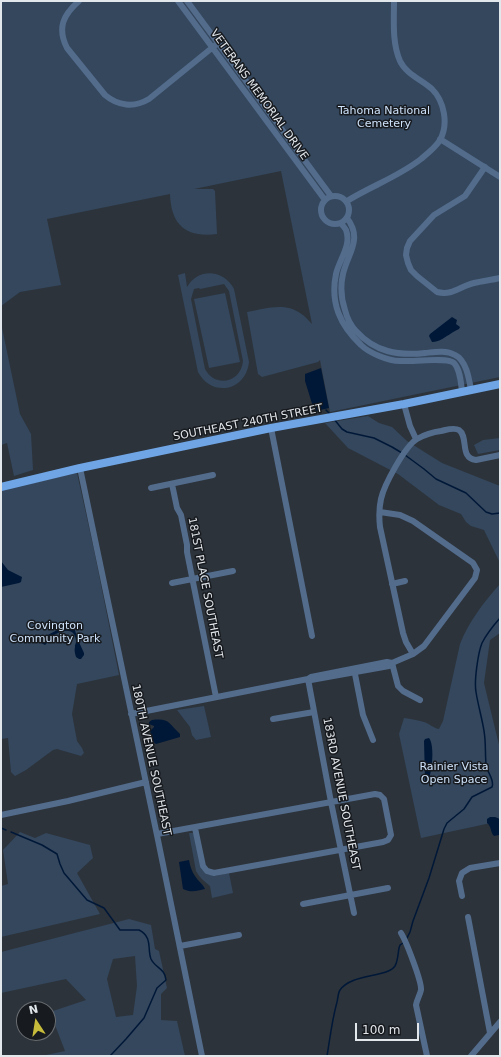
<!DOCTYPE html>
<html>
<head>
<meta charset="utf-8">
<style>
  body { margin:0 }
  #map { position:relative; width:501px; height:1057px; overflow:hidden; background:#2c333b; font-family:"DejaVu Sans",sans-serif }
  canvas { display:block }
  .frame { position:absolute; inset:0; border:2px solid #e2e7ec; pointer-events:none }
  .north { position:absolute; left:16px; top:1001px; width:40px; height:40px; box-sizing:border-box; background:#171a1e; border:1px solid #686c70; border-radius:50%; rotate:348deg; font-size:11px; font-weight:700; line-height:16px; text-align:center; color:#e2e7ec }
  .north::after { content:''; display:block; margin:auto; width:14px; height:18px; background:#c7bb3b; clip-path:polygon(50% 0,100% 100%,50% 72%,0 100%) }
  .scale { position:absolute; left:355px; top:1023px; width:64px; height:18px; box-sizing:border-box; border:2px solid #e2e7ec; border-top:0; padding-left:5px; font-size:12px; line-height:14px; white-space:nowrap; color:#e2e7ec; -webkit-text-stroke:3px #171a1e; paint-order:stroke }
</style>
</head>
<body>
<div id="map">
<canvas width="501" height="1057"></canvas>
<div class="frame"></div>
<div class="north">N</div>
<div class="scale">100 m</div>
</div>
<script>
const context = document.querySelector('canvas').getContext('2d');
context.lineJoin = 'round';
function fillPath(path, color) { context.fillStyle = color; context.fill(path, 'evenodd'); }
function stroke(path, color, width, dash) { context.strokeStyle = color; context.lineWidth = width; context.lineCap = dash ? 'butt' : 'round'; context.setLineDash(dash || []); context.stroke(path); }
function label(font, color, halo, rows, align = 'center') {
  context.font = font + ' "DejaVu Sans",sans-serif'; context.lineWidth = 3; context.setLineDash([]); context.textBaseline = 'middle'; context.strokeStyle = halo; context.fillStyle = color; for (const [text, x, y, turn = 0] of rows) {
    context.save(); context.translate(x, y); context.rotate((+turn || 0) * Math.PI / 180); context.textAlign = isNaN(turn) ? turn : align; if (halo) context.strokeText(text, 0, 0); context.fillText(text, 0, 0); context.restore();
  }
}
const green = new Path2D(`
  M1 1H500V377L330 412 320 360 318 362 262 377 258 374 247 312C265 309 284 302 300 313 305 316 309 321 312 324L281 171 194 189H213L215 191 217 234C186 238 171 225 170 194L47 219 61 285 20 292 1 306Z
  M185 273 187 287C199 267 224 270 234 289L249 362C246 391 212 398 198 372L178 275ZM224 284 229 291 243 361C241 383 215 388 205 369L191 299 194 289 199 288 200 289Z
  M225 293 240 362 209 368 194 299Z
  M1 323 20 414 31 434 33 470 14 476 7 443 1 445Z
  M368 416 379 423 392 427 407 441 442 463 500 486V563L484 530 471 526 466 522 461 514 439 505 398 474 348 448 325 423Z
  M500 438V450L478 454 474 445 483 440Z
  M77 473 94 550 119 675 77 684 72 714 77 741 82 748 84 753 81 756 57 749 53 750 26 770 15 776 11 772 8 738 1 739V490Z
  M500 584V633L490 640 484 683 500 749V821L421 838 399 734 404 718C411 719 418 720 424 722 430 724 433 728 439 729L443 721 460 644C469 621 484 602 500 584Z
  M204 706 211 737 196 740 192 735 190 727 177 710Z
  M20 832 35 838 46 833 90 845 93 858 77 873 100 914 1 937V886L8 884 3 850Z
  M189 833H193L194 834 206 874 215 876 229 873 233 893 212 898 210 886C204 881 199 877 196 871Z
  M129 919 151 925 155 949 159 951 167 988 161 994V1020L177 1021 185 1056H41L65 1051 50 1012 86 1000 66 979 1 993V952ZM135 956 137 986 133 1015 116 1017 107 979 113 959Z`);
const water = new Path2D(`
  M452 317 457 320 456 324 460 327 459 329C451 332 440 343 432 342L429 336 430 334Z
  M321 368 329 408 316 411 314 410 305 381V374Z
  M1 561 8 570 22 577 21 582 19 583 1 587Z
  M68 626 74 627 78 640 84 653V655L81 659H79L76 657C75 654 74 650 75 647 75 643 76 645 76 641 75 625 59 631 51 637 48 640 48 643 45 645L41 643V640L42 638 63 627Z
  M152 720C170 718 168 723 180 734V737L156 744C152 742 152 736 150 731L154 727V726L149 724V722Z
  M429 738C435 745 432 773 428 782H426L425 780 424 741 425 739Z
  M490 817H495L500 819 499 835 494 836C490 832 492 827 487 823V819Z
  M189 860C190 866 192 872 195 876 198 881 203 884 205 889 197 891 191 893 183 889L179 862Z`);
const stream = new Path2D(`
  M326 410 330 414
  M334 419 342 429 347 432 374 438 392 447 402 453
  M405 455 424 469 436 479 466 493 486 512 492 514 500 513
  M1 828 6 830
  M11 832 42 845 57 854 60 864 64 873 87 900 104 908 120 930H139C153 937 147 949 151 959 155 968 165 968 166 980L157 988 144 1018 126 1039 110 1056
  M407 938 410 932 413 921 429 878 444 829 447 823 464 809 472 797 492 787C495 780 487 773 486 764 485 753 486 742 484 731 482 718 478 705 476 692 474 681 478 653 482 643 487 633 493 626 500 618
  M327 1056C330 1038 332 1020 337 1002 338 998 338 993 340 990 352 973 387 978 395 966 398 961 398 953 399 948L400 945 403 943`);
const minor = new Path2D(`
  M79 1C63 15 57 28 67 48L105 95C118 106 134 108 149 99L218 43
  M178 1 325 200
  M187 1 331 196
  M440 139 500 177
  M485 167 465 196 434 215 410 241 407 248 406 255 408 263 411 270 417 276 437 292C453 296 460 286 474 283 483 281 491 280 500 278
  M321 210a14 14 0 1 1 28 0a14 14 0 1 1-28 0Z
  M347 201C371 186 398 177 421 159 427 154 436 147 440 140 449 124 444 101 432 89 422 80 406 74 400 61 392 43 394 21 394 1
  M347 218C363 239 348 253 343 274 340 287 341 298 345 310 347 318 351 326 356 331 375 352 398 356 425 353 435 352 446 350 455 355 466 360 469 378 471 390
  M341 223C342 225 345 228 346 230 352 245 339 260 336 274 330 303 340 325 361 345 369 353 388 361 400 361 411 362 447 357 454 363 460 369 461 383 462 391
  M404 404 410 426 416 439
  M271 428 312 636
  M80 468 158 840 202 1056
  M172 484 177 508 181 515 187 545V552L216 697
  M151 488 213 475
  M380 512 400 515 413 521 473 563 477 570 475 578 424 646 413 654 392 663 389 666 311 680 308 679 311 677 387 662 392 663
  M172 583 233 571
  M392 584 405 581
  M413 654 406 642 403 633 380 527C379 518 379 508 381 499 384 485 405 446 417 439 424 435 433 432 441 431 446 430 454 427 459 430 469 437 459 458 476 460L500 455
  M392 663 398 686 403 691 420 700
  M354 669 363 715 373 740
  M131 714 308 679 331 802 354 913
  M273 719 314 712
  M1 815 68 801 146 782
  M157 834 375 794 380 795 384 799 391 835 388 840 383 842 214 873 207 871 203 866 195 828
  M462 896 459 881 462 873 470 868 500 863
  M303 904 388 888
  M468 917 490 1033
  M401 933C406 941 422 982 421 990 420 995 417 999 416 1005L427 1056
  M180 946 239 935
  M471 1056 500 1022`);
const major = new Path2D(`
  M1 487 80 468 271 428 404 404 500 384`);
const streetNames = [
  ["VETERANS MEMORIAL DRIVE",259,95,54],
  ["SOUTHEAST 240TH STREET",248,423,-11],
  ["181ST PLACE SOUTHEAST",205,588,79],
  ["180TH AVENUE SOUTHEAST",151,760,78],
  ["183RD AVENUE SOUTHEAST",341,794,79]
];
const parkNames = [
  ["Tahoma National",384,111],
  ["Cemetery",384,124],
  ["Covington",55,626],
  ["Community Park",55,639],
  ["Rainier Vista",454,767],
  ["Open Space",454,780]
];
fillPath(green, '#34475d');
fillPath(water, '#001838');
stroke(stream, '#001838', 1.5);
stroke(minor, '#536c8c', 6);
stroke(major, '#6fa5e5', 8);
label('11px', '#e2e7ec', '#171a1e', streetNames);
label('11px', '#cee2fa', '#171a1e', parkNames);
</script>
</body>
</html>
